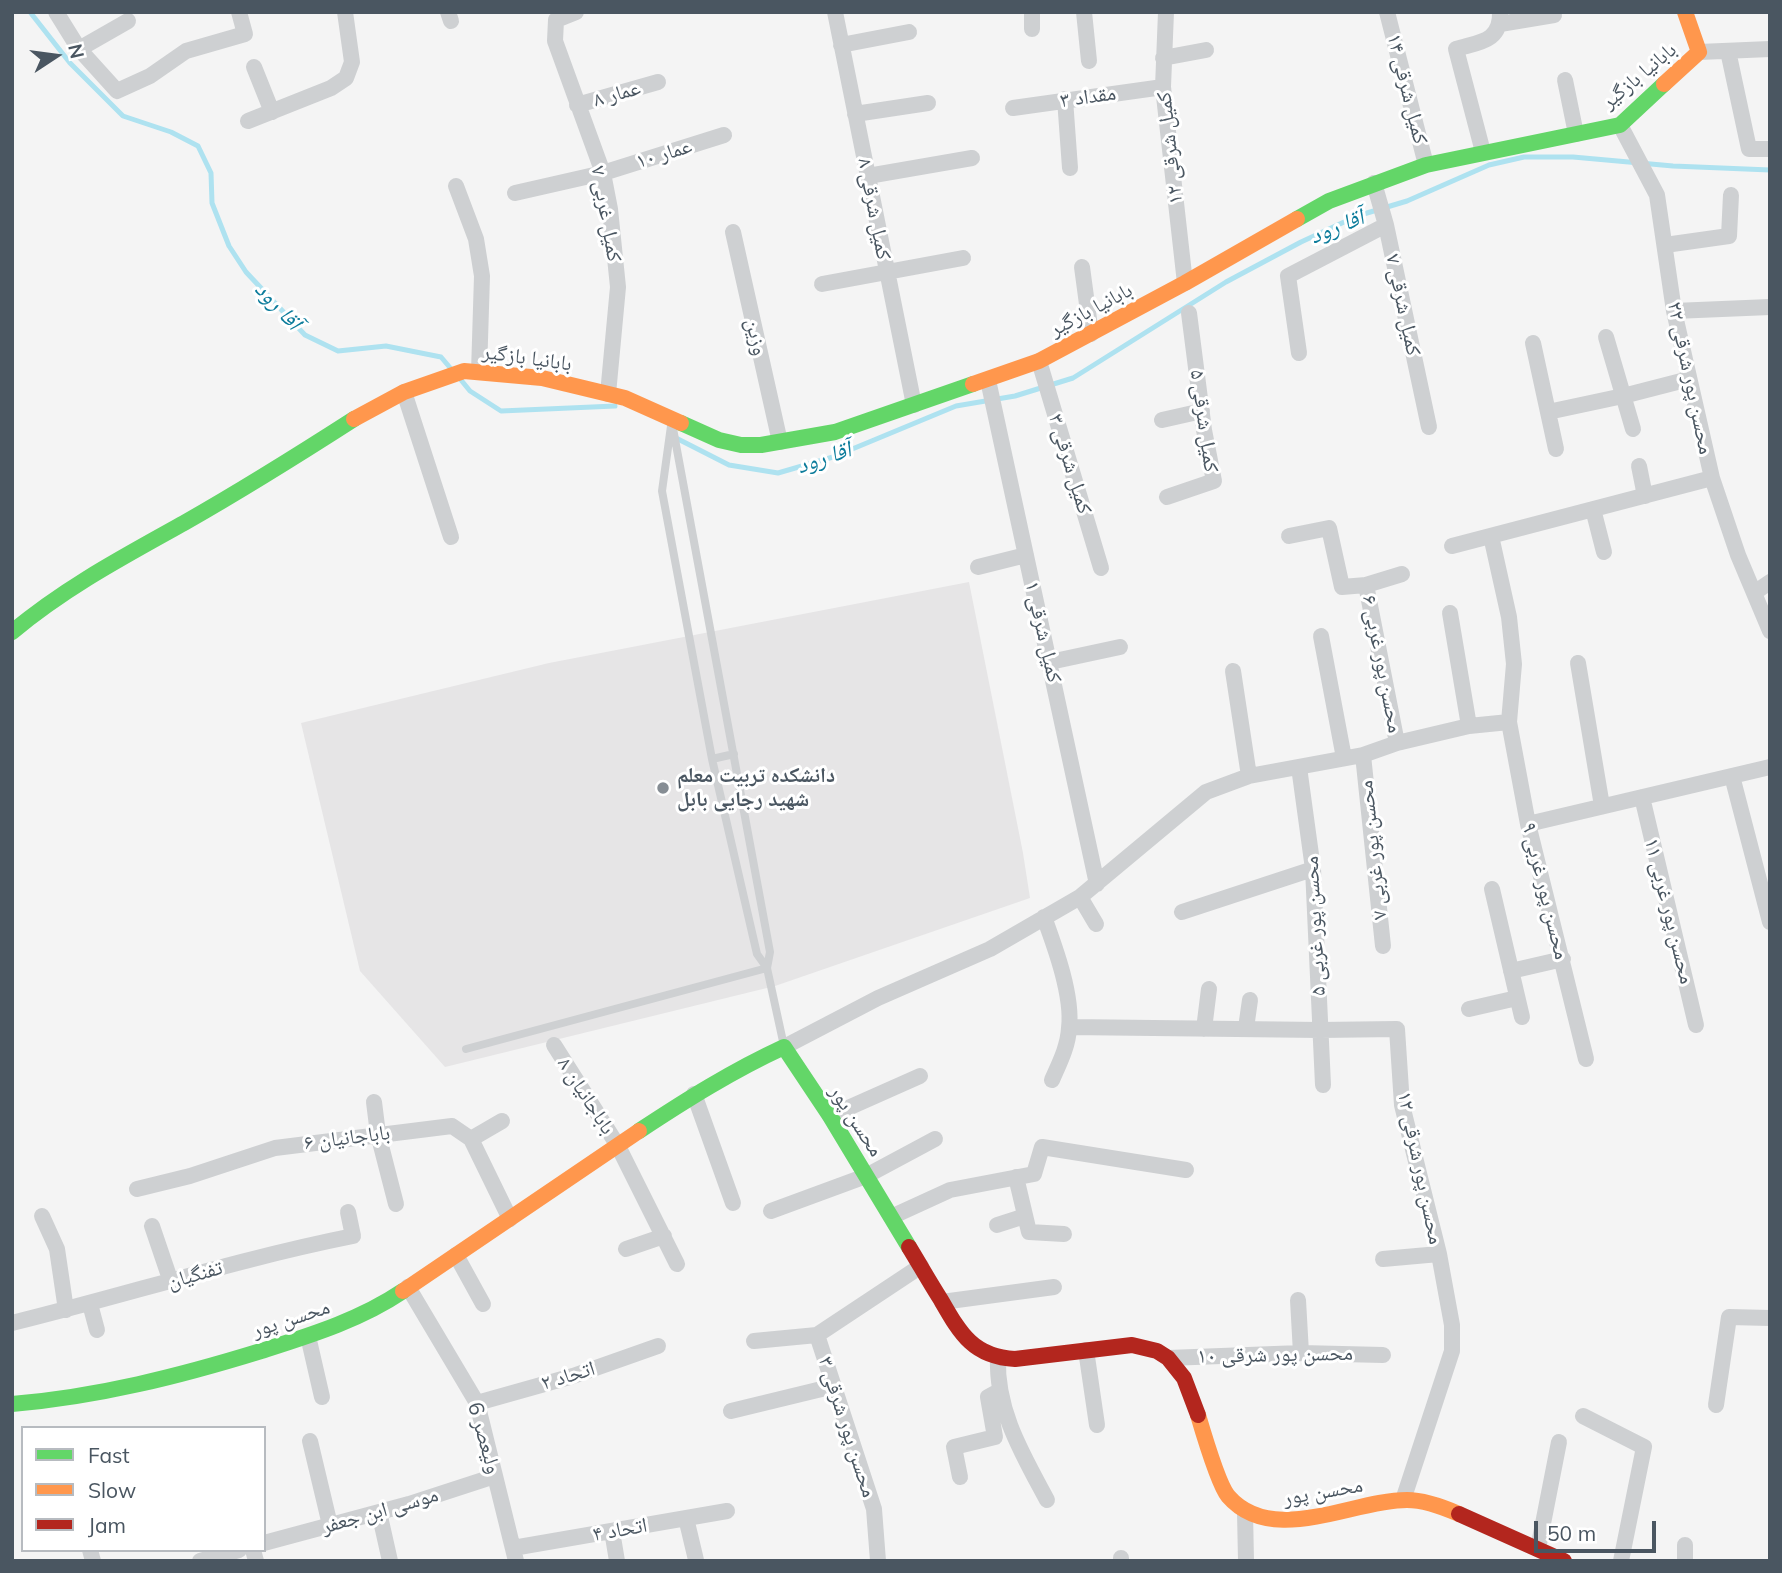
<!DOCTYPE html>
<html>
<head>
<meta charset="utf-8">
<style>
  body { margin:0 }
  #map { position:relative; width:1782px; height:1573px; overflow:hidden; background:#f4f4f4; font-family:Mulish,sans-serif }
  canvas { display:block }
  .frame { position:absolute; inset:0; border:14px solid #4a5661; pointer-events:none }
  .legend { position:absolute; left:21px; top:1426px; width:245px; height:126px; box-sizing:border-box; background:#fff; border:2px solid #b7bbc0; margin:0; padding:9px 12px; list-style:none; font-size:21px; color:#4a5661 }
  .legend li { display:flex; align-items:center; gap:14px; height:35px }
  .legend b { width:35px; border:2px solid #b7bbc0 }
  .north { position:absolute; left:21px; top:21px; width:70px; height:70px; -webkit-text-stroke:5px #fff; paint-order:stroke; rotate:77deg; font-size:19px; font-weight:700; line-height:28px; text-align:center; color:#4a5661 }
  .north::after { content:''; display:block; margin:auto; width:24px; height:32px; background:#4a5661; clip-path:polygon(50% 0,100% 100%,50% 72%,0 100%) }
  .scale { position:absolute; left:1534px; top:1521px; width:122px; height:32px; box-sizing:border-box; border:4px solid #4a5661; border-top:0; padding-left:9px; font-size:21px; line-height:24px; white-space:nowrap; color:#4a5661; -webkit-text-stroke:5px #fff; paint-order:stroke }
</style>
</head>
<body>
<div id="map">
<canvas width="1782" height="1573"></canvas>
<div class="frame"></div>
<ul class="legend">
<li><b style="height:9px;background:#63d668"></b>Fast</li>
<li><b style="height:9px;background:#ff974d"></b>Slow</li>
<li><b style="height:9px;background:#b3261e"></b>Jam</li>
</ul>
<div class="north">N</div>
<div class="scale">50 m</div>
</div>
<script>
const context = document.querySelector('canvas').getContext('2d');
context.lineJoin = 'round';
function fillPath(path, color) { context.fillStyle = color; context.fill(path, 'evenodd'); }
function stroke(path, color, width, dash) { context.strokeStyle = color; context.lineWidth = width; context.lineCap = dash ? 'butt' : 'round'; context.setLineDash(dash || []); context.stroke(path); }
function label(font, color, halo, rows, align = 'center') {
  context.font = font + ' Mulish,"Noto Naskh Arabic",sans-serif'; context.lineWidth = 6; context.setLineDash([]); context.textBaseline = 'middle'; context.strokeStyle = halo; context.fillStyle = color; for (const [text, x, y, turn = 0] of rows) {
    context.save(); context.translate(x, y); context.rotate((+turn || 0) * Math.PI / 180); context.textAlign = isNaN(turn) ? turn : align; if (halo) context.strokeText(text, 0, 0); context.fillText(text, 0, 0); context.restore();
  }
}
const education = new Path2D(`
  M969 582 1023 853 1030 898 775 986 445 1067 360 971 301 723 549 663Z`);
const stream = new Path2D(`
  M30 12 70 63 123 116 171 132 198 146 211 173 212 203 229 246 246 272 305 335 338 351 386 346 441 357 452 370
  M461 380 470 391 501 411 615 406
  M674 437 729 465 778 473 833 457 956 406 1015 396 1073 378 1226 282 1301 242 1357 216 1407 201 1489 165 1524 157H1573L1673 166 1770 170`);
const lane = new Path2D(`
  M672 423 770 952 767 968 784 1046
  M671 426 662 491 712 759 757 954 767 968
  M712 759 734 754
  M466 1049 767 968`);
const street = new Path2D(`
  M56 12 79 49 117 91 150 76 186 51 245 34 239 12
  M448 12 451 21
  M576 12 556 20 555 41 603 173 610 209 618 287 608 394
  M835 12 914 405
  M1032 12V29
  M1084 12 1089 61
  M1166 12 1163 87 1185 283
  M1387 12 1426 165
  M1500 24 1554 15
  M841 45 909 32
  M79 49 128 21
  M1728 51 1749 149H1770
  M1699 52 1770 49
  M1163 58 1206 50
  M254 67 272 112
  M1565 80 1576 134
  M1065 99 1070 168
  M577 105 658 82
  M1013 108 1163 87
  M855 114 928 103
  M248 121 331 88 346 78 352 62 345 12
  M1620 125 1657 195 1674 311 1712 478 1738 555 1770 631
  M1483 152 1456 49C1479 42 1501 42 1500 12
  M868 176 972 158
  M1374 183 1386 225 1429 427
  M456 186 476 239 482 276 479 372
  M515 193 603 173 724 135
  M733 232 780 442
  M1665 245 1729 236 1731 195
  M1082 267 1091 334
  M822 284 963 258
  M1674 311 1770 307
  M1606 337 1633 429
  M1533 343 1556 449
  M1299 353 1288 276 1386 225
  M1039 361 1101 568
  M988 380 1097 884
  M404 392 451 537
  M1548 412 1623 396 1689 379
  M1162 420 1202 411
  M1639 466 1645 496
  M1167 497 1214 481 1204 430 1189 313
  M1593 509 1604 552
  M1289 536 1329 528 1342 587 1366 585 1402 574
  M1491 536 1509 617 1514 664 1509 722 1528 824 1586 1059
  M1452 546 1712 478
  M978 567 1026 555
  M1366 585 1397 743
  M1754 593 1770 582
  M1450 613 1469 726
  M1321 636 1344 758
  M1050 662 1120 647
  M1578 663 1602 806
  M1233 671 1249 776
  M1363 755 1383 946
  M1299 767 1313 869 1323 1085
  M1732 776 1770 922
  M1642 797 1696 1025
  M1528 824 1770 767
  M1492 889 1522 1017
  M1080 897 1096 924
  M1182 912 1313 869
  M1044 917C1055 947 1073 996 1069 1028 1068 1047 1059 1064 1052 1080
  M1511 971 1563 959
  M1469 1009 1517 998
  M1070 1027 1320 1030 1397 1029 1402 1105 1439 1254 1452 1325V1351L1403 1500
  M1246 1028 1250 1000
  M1204 1029 1209 989
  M554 1045 618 1146 677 1264
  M784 1047 878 998 990 949 1080 897 1206 792 1249 776 1363 755 1397 743 1469 726 1509 722
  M694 1094 733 1203
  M374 1102 378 1134 396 1204
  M830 1116 920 1076
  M471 1139 502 1121
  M1016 1177 1029 1232 1064 1234
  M137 1189 190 1176 275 1148 452 1126 471 1139 510 1219
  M771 1211 866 1176 935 1139
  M42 1216 57 1249 66 1310
  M891 1217 950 1190 1034 1174 1042 1147 1186 1170
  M997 1225 1025 1216
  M152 1226 171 1282
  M626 1249 664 1236
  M456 1255 483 1304
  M1383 1259 1439 1254
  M408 1287 477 1403 516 1561
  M1298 1300 1301 1353
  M942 1302 1054 1287
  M90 1304 97 1330
  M12 1323C126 1295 238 1259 353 1236L348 1212
  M308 1336 322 1397
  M754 1341 817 1335
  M1086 1350 1097 1425
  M998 1358C996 1411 1023 1455 1047 1500
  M1168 1358 1301 1353 1383 1355
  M477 1403 573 1376 658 1346
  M1716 1405 1729 1317 1770 1318
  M731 1411 834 1386
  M1583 1416 1644 1447 1621 1561
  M310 1441 330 1525
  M960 1477 954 1447 995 1437 988 1397 999 1391
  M379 1512 390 1561
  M1245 1512 1246 1561
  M686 1518 696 1560
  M612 1531 617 1561
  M264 1543 409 1504 495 1476
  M513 1548 727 1511
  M1538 1549 1559 1442
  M90 1550 93 1561
  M253 1550 256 1561
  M1121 1558V1561
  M200 1561 239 1550
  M878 1561 874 1509 817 1335 921 1266
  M1685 1561V1545`);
const fast = new Path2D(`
  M1297 219 1329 201 1426 165 1620 125 1664 84
  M681 423 719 440 741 445H761L835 432 973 384
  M12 632C66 587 123 557 184 523 242 490 298 455 354 419
  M639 1131C686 1100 732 1071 784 1047L830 1116 909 1247
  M12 1404C97 1397 180 1376 261 1351 311 1335 360 1320 403 1291`);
const slow = new Path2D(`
  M1664 84 1699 52 1685 12
  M973 384 1039 361 1185 283 1297 219
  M354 419 404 392 464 371 542 378 625 398 681 423
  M403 1291 639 1131
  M1198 1415C1203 1432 1219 1485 1228 1496 1272 1547 1352 1500 1407 1500 1425 1500 1443 1507 1459 1514`);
const jam = new Path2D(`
  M909 1247C920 1265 930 1283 941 1300 960 1333 973 1357 1015 1359L1132 1345 1157 1351 1168 1358 1184 1378 1198 1415
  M1459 1514 1564 1561`);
const markers = [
  [663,788,7,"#868d94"]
];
const streetNames = [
  ["بابانیا بازگیر",1639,76,-40],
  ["کمیل شرقی ۱۴",1407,89,76],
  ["عمار ۸",617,94,-16],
  ["مقداد ۳",1088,97,-8],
  ["کمیل شرقی ۱۲",1170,148,-96],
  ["عمار ۱۰",664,154,-17],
  ["کمیل شرقی ۸",874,209,79],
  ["کمیل غربی ۷",606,214,80],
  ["کمیل شرقی ۷",1403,305,78],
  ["بابانیا بازگیر",1091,310,-28],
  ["وزین",756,337,77],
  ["بابانیا بازگیر",527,358,8],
  ["محسن پور شرقی ۲۲",1690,378,78],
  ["کمیل شرقی ۵",1204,421,82],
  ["کمیل شرقی ۳",1070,464,73],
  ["کمیل شرقی ۱",1043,632,77],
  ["محسن پور غربی ۶",1382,664,79],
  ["محسن پور غربی ۷",1373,850,-96],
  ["محسن پور غربی ۹",1545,891,76],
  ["محسن پور غربی ۱۱",1669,911,76],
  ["محسن پور غربی ۵",1315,926,-93],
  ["باباجانیان ۸",586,1096,57],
  ["محسن پور",856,1121,57],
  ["باباجانیان ۶",347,1138,-7],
  ["محسن پور شرقی ۱۲",1420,1168,78],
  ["تفنگیان",195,1275,-16],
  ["محسن پور",291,1319,-18],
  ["محسن پور شرقی ۱۰",1275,1355,-1],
  ["اتحاد ۲",568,1376,-17],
  ["محسن پور شرقی ۳",847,1427,72],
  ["ولیعصر 6",484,1438,74],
  ["محسن پور",1323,1492,-10],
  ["موسی ابن جعفر",380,1511,-16],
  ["اتحاد ۴",620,1530,-10]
];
const poiNames = [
  ["دانشکده تربیت معلم",677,776],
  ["شهید رجایی بابل",677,800]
];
const waterNames = [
  ["آقا رود",1337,227,-22],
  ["آقا رود",278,306,47],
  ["آقا رود",824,458,-19]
];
fillPath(education, '#e6e5e6');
stroke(stream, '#aee2f0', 5);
stroke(lane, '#ced0d2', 8);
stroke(street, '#ced0d2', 16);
stroke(fast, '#63d668', 16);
stroke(slow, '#ff974d', 16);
stroke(jam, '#b3261e', 16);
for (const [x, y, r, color] of markers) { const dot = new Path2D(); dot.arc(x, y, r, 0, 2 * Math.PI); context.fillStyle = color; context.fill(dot); stroke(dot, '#fff', 2.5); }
label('21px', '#4a5661', '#fff', streetNames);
label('bold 21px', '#4a5661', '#fff', poiNames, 'left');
label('italic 23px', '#0c7c9b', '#fff', waterNames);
</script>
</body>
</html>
